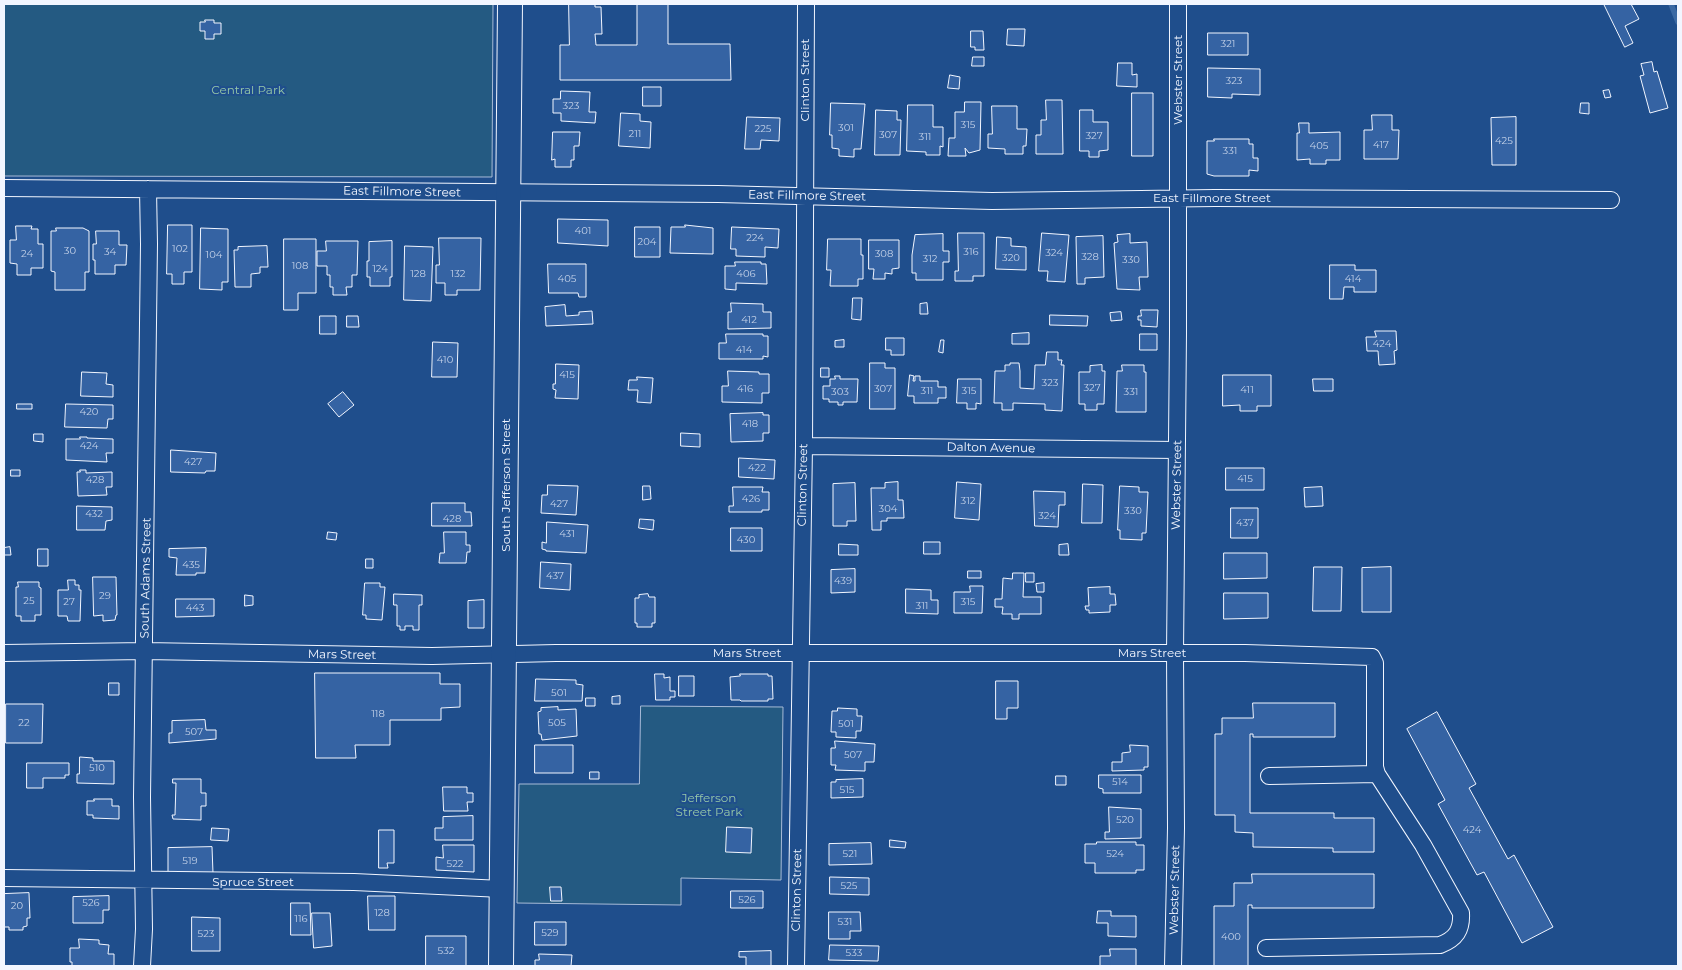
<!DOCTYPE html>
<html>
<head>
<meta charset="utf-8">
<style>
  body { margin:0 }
  #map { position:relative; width:1682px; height:970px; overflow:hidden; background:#1f4e8c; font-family:Montserrat,sans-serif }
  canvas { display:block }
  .frame { position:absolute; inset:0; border:5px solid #f2f6ff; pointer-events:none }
</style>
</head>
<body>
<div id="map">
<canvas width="1682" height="970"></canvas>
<div class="frame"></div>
</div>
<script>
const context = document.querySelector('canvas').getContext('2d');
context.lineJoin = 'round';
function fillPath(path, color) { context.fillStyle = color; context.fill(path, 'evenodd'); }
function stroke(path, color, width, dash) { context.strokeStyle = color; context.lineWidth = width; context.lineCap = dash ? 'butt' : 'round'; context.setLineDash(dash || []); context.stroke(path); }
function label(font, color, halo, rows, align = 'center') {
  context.font = font + ' Montserrat,sans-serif'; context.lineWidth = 4; context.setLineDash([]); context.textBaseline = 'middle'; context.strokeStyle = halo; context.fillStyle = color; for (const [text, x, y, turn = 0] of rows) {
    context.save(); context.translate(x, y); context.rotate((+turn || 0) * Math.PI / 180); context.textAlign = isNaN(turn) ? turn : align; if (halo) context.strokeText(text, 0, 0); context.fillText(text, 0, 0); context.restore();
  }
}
const green = new Path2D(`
  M4 4H493L492 177 4 176Z
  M641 706 783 707 781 880 681 878V905L517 903 519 784H639Z`);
const stream = new Path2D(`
  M1671 4 1678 22`);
const building = new Path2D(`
  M569 4H595V7H601L602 34H595L596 45H637V4H668V44H730L731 80H560V45H569Z
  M1604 4H1631L1639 19 1625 26 1633 43 1625 47Z
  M205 20H214V23H221V34H214V39H205V31H200V22H205Z
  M1008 29H1025L1024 46 1007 45Z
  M971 31H983L984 50H975V47H971Z
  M1208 33H1248V55H1208Z
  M973 57H984V66H972Z
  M1652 62 1654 72 1657 71 1668 108 1650 113 1640 76 1644 75 1641 64Z
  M1118 63H1132V75L1137 74V87L1117 86Z
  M1208 68 1260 69V95L1232 94V98L1208 97Z
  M950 75 960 77 959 89 948 88Z
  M643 87H661V106H643Z
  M1609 90 1611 97 1605 98 1603 91Z
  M561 91 590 92 589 112H596L595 123 561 121V113H553V99H560Z
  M1132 93H1153V156H1132Z
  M1046 100H1062L1063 154H1036V135H1041V120H1046Z
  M965 102H981L980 150 969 153 965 148 966 156H948L949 138H955V112H964Z
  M831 103 865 104 861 149H854V157L839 156V149L832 148V135H830Z
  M1581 103H1589V114L1580 113Z
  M908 105H933V127H943V147L940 146V155H926V152L907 151Z
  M992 106H1017V129H1027L1026 146H1023V154H1005V149L988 148V134H992Z
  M876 110 897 111V120H901L900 155H875Z
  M1080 110H1093V122H1108V150L1099 151V157H1089V151H1080Z
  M621 113 640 114V121L651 122 650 148 619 146Z
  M1372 115H1392V130H1399L1398 159H1364V130H1372Z
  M747 117 780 118 779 141 761 140 760 149H745Z
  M1516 117V165H1492L1491 118Z
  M1299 123H1309V133L1340 132V160H1326V164H1310V159L1297 160V133H1299Z
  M553 132H580L579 146H574V160H571V167H555V159L552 160Z
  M1214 139H1249V144H1253V158H1258V171L1249 170V176H1214L1207 174V141H1214Z
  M558 219 608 220V246L558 243Z
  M168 225H192V272H184V284H172V274H167Z
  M685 225 713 228V254L670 253 671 227H685Z
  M16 226H32L31 229H38V244H43V268H31V275H17V264L10 263V240H16Z
  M635 227H660V257H635Z
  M732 227 779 229 778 248 765 247V257L736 256V249H731Z
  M56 228H83L89 231V272H85V290H55V272L51 271V231H56Z
  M201 228 228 229V282H222V290L200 289Z
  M96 231H119V245H127L126 265H115V274H95V260H93V244H96Z
  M958 233H984V276H973V281H955V271H958Z
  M1042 233 1069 235 1065 282 1047 281 1048 271H1039Z
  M943 234V251H949V262H943V280H916V273H912V255L915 235Z
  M1130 234V243L1147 242 1148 277H1139L1140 290 1117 289 1114 243 1118 242 1117 235Z
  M1103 236 1104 277 1085 278V284H1077L1076 237Z
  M997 237 1011 238V246L1026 247V270L996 269Z
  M439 238H481L480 290H457V295H445V283H436V265H439Z
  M284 239H316V293H298V310H284Z
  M828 239H861V255H863V279H858V286H830L831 270H827Z
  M869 240H899V268L892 269V274L885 273V279H873L874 269H869Z
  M326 241H358L357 275H352V287H346L347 295H333V287H330V275H327V266H317V251H326Z
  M392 241V277H390V286H370V277H367V261H369V242Z
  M267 246 268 267H260V273L251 274V287H235L234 250H238V247Z
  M405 246 433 247 431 301 404 300Z
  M735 262H761V264H766L767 284 736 283V290L725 289V266H735Z
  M548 264H586V297H579L578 293H549Z
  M1330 265H1355V270H1376V292H1354V287H1344L1343 299H1330Z
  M853 298H862L861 320 852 319Z
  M731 303 763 304V312H771V328L728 329V312H731Z
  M927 303 928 314H920V304Z
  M565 305 566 316 579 315V312L592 311 593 324 546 326 545 307Z
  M1141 310H1158L1157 327 1141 326V320H1138V316H1141Z
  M1121 312 1122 320 1111 321 1110 313Z
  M1050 315 1088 316 1087 326 1050 325Z
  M320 316H336V334H320Z
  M347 316H358L359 327H347Z
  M1375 331H1396L1397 350 1394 351 1395 364 1379 365 1378 351H1367L1366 337H1376Z
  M1029 333V344H1012V334Z
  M726 334H763V336H768V357L763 356V359H719V343H726Z
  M1140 334H1157V350H1140Z
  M886 338H904V355H891V350H886Z
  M844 340V347H835V341Z
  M941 340H944L943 353 939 352Z
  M433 342 458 343 457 377H432Z
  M1047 352H1058V360H1062L1061 365H1064L1062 411 1045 410V404L1013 403V410H1002V403H994L995 371H1005V365H1010V363H1019L1020 371V388L1034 389 1035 365H1045Z
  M870 363H885V368H895V409H870Z
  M556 364 579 365 578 399 555 398 556 390 553 389V384H555Z
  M1102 365V371H1105L1104 404H1097V410H1085V404H1079V372H1090V366Z
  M1122 365H1144V372H1146V412H1116L1117 371H1122Z
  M821 368H829V377H821Z
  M728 371 759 372V374H769V393H762V403L722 402V386H728Z
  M82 372 107 373 106 384 113 385V397L81 396Z
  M910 375 914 376 913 381H915V376H920V381H938V387H946V398H938V403H914V396H908Z
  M1223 375H1271V406H1257V411H1240V405L1223 406Z
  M835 376H840V379H858L857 402H843V405H838V402H829V399H823V386H830V379H835Z
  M637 377 653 378 651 403 637 402 638 390H628L629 380H637Z
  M958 379H981V404L976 403V409H967V403H957Z
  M1313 379H1333V391H1314Z
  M343 392 354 405 339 417 328 404Z
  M17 404H32V409H17Z
  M66 404 113 405V419H108L107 428 65 427Z
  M763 413V415H769V433H763V441L731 442 730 414Z
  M681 433 700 434V447L681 446Z
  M34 434H43V442L34 441Z
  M80 437H87V438L113 439V453H106L107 462 66 460V439H80Z
  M171 450 216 453 215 471H206L205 473 171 472Z
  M739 458 775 460 774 479 739 477Z
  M1226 468H1264V490H1226Z
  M11 470H20V476H11Z
  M80 470H86V473L112 472V487H106L107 495 78 496 77 472H80Z
  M898 482V500H903L904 518H887V521H881V530H872L871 488H885V483Z
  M957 482 981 484 979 520 955 518Z
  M855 483 856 521H847V526H833V484Z
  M1083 484 1103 485 1102 523H1082Z
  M548 485 578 486 576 515 541 513 542 495H547Z
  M643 486H650L651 499 643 500Z
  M1120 486 1139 487V492H1148L1146 533H1142V540L1120 539V530H1118Z
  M733 487H763L762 492H769V510H762V512H729V506H733Z
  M1322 487 1323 506 1305 507 1304 488Z
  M1034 491 1065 492V505H1059L1058 527 1035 526Z
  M432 503H465V512H471L472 526H432Z
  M77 506 112 507V520L106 521 105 530H77Z
  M1231 508H1258V538H1231Z
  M640 519 654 520 653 530 639 528Z
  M547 522 588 525 586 553 546 551V550L542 549V542L546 543Z
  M731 528H762V551H731Z
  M328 532 337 533 336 540 327 539Z
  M444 532H466V545H470V552H467L466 563H439L440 553H444Z
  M924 542H940V554H924Z
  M839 544 858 545V555H839Z
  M1068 544 1069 555H1059V545Z
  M10 547 11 555H4V548Z
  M206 548 205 573H196V575H176L177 558 169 557V549Z
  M38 549H48V566H38Z
  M1224 553H1267V578L1224 579Z
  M366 559H373V568H366Z
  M541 562 571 564 570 590 540 588Z
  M1314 567H1342L1341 611H1313Z
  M1391 567V612H1362V568Z
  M855 569V592L831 593V570Z
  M968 571H981V578H968Z
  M1013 573H1024L1023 597H1041V614H1019V619H1012V614H1002L1003 607H995V599H1002L1003 578 1012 579Z
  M1026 573H1034V582H1026Z
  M93 577H116L117 615H116L115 620 103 621V615L94 616Z
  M68 580H75V585H79V590H81L80 621H68L67 616H58V590H68Z
  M18 582H39V587L41 588V615H35V621H21V616H16V587H18Z
  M365 583H380V587H385L382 620 366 619V615H363Z
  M1044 583V592H1037L1036 584Z
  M970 586H983L982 613H954V592H970Z
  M1110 587V594H1115L1116 605H1110V612L1089 613V610H1086L1085 606H1089L1088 588Z
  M906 589 931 590V600H938V614L906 613Z
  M1224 593H1268V618L1224 619Z
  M394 594 422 595V605H419V630H413V626H405V630H400V626H397V605H394Z
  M648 594 649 597H655V623H652V627H637V623H635V598H639V595Z
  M245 595 253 596V605L245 606Z
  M176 599H214V616L176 617Z
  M484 600V628H468V601Z
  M315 673H440V684H460V707L441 708V720H390V745H355L356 758H316Z
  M655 674H664V678L670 677V691H675V697H670V700H656Z
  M740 674H768V676H772L773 699H768V701H741L740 700H731L730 677 740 676Z
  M679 676H694V696H679Z
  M536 679 576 680V684L583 685 582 701H535Z
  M996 681H1018V708H1007V719H996Z
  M109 683H119V695H109Z
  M620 696V704H612V697Z
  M586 698H595V706H586Z
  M1253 703H1335V737H1253V734H1250V813H1334V818H1374V852H1333V848L1253 847V833L1235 832V815H1215V734H1222V718H1253Z
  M6 704H43L42 743H6Z
  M558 707V710L576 709 577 736 542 740 541 734H539L538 712 541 711V708Z
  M838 708 857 709V716H862L861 731H856V738L836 737V732H831L832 711H837Z
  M1437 712 1476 784 1469 788 1508 859 1514 855 1553 927 1522 943 1484 872 1477 875 1438 804 1445 800 1407 729Z
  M205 720 206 730H216V739L169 743V733H172V721Z
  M835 741 875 744 874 762H865V771L835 770 836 765H831V748H835Z
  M535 745H573V773H535Z
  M1130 745 1148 746V767H1144V770L1112 771V762H1122V753L1130 752Z
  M80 757 93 758V761H114V784L77 783V774H79Z
  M27 763H69V775H65V778H43V788H27Z
  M590 772H599V779H590Z
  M1099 775H1141V793H1103V789L1099 788Z
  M1056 776H1066V785H1056Z
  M173 779H201V793H206V806H201V820L173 819 172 815H175L176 783H173Z
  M863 779V797L831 798V782H836V780Z
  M443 787H467V793H473V802H467L468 811H444Z
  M94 799H112V806H119V819L93 818V815H87V801H94Z
  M1109 807 1141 809V838L1105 839V832H1109Z
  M473 816V840H435V828H443V817Z
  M727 827 752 828 751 853 726 852Z
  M212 828 229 829 228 841 211 840Z
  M379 830H394V863H387L388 868H379Z
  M890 840 906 842 905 848 890 847Z
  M1097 842H1136V845H1144V870H1136V873H1095V863H1085V844H1096Z
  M871 843 872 864 829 865V844Z
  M443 845H474V872L436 870V857L443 858Z
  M212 847 213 873H168V848Z
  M1252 874H1374V908H1252V905H1248V966H1214V906H1234V883H1252Z
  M830 877 869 878V895L830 894Z
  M550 887H561L562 901H551Z
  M731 891H763V908H731Z
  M29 893 30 918H27V926L23 927V930H9V927H4V894Z
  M109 896V910H103V923H73V897Z
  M368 896H395V930H369Z
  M291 903H310L311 935H291Z
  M1098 911H1111V916H1136V937L1108 936V923H1097Z
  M829 912H860L861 931H850V939H829Z
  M312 913H330L332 946 314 948Z
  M192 917 220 918V951H192Z
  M535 922H566V945H535Z
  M426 936H466V966H426Z
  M79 939 99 940V944L109 945 108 954H114V966H72V962H70V948H79Z
  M830 945 879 946 878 961 829 960Z
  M1110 949H1136V966H1100V956H1110Z
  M771 951V966H746V957H739V952Z
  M539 954 572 955 571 966H535V960H539Z`);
const street = new Path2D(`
  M4 188 718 194 992 201 1215 198 1611 200
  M804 446 1177 450
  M4 653 145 651 432 656 556 653H1245L1372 657 1375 663V767L1377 774
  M4 878 354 882 502 889
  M1266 948 1440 945C1456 939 1462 930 1461 913L1423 845 1377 774 1269 776
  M142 966 144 929 142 797 149 244 148 189
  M796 966 804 446 806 4
  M1173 966 1176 828 1175 653 1178 333V4`);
const secondary = new Path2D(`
  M501 966 510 4`);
const numberNames = [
  ["321",1228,44],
  ["323",1234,81],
  ["323",571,106],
  ["315",968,125],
  ["301",846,128],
  ["225",763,129],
  ["211",635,134],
  ["307",888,135],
  ["327",1094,136],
  ["311",925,137],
  ["425",1504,141],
  ["417",1381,145],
  ["405",1319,146],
  ["331",1230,151],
  ["401",583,231],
  ["224",755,238],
  ["204",647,242],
  ["102",180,249],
  ["30",70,251],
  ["34",110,252],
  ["316",971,252],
  ["324",1054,253],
  ["24",27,254],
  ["308",884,254],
  ["104",214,255],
  ["328",1090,257],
  ["320",1011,258],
  ["312",930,259],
  ["330",1131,260],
  ["108",300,266],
  ["124",380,269],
  ["128",418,274],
  ["132",458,274],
  ["406",746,274],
  ["405",567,279],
  ["414",1353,279],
  ["412",749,320],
  ["424",1382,344],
  ["414",744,350],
  ["410",445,360],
  ["415",567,375],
  ["323",1050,383],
  ["327",1092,388],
  ["416",745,389],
  ["307",883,389],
  ["411",1247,390],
  ["311",927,391],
  ["315",969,391],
  ["303",840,392],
  ["331",1131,392],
  ["420",89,412],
  ["418",750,424],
  ["424",89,446],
  ["427",193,462],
  ["422",757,468],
  ["415",1245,479],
  ["428",95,480],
  ["426",751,499],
  ["312",968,501],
  ["427",559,504],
  ["304",888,509],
  ["330",1133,511],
  ["432",94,514],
  ["324",1047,516],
  ["428",452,519],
  ["437",1245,523],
  ["431",567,534],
  ["430",746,540],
  ["435",191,565],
  ["437",555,576],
  ["439",843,581],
  ["29",105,596],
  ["25",29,601],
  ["27",69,602],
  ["315",968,602],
  ["311",922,606],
  ["443",195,608],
  ["501",559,693],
  ["118",378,714],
  ["22",24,723],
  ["505",557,723],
  ["501",846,724],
  ["507",194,732],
  ["507",853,755],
  ["510",97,768],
  ["514",1120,782],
  ["515",847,790],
  ["520",1125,820],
  ["424",1472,830],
  ["521",850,854],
  ["524",1115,854],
  ["519",190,861],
  ["522",455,864],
  ["525",849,886],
  ["526",747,900],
  ["526",91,903],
  ["20",17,906],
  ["128",382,913],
  ["116",301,919],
  ["531",845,922],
  ["529",550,933],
  ["523",206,934],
  ["400",1231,937],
  ["532",446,951],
  ["533",854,953]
];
const streetNames = [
  ["Clinton Street",805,80,-90],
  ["Webster Street",1178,80,-90],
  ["East Fillmore Street",402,192,1],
  ["East Fillmore Street",807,196,1],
  ["East Fillmore Street",1212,198],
  ["Dalton Avenue",991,448,1],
  ["South Jefferson Street",506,485,-90],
  ["Clinton Street",803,485,-89],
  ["Webster Street",1177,485,-89],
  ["South Adams Street",146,578,-89],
  ["Mars Street",747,653],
  ["Mars Street",1152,653],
  ["Mars Street",342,655,1],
  ["Spruce Street",253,882],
  ["Clinton Street",797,890,-89],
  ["Webster Street",1175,890,-89]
];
const parkNames = [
  ["Central Park",248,90],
  ["Jefferson",709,798],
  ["Street Park",709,812]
];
fillPath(green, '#245a82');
stroke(green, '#a8bbd7', 1);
stroke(stream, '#3b69a3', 5.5);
fillPath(building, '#3563a3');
stroke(building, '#f2f6ff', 1);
stroke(street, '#f2f6ff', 18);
stroke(secondary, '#f2f6ff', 26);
stroke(street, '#1f4e8c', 16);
stroke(secondary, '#1f4e8c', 24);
label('10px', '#c3d1e8', null, numberNames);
label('12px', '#f2f6ff', '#1f4e8c', streetNames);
label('12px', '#97c8a6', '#1f4e8c', parkNames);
</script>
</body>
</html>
